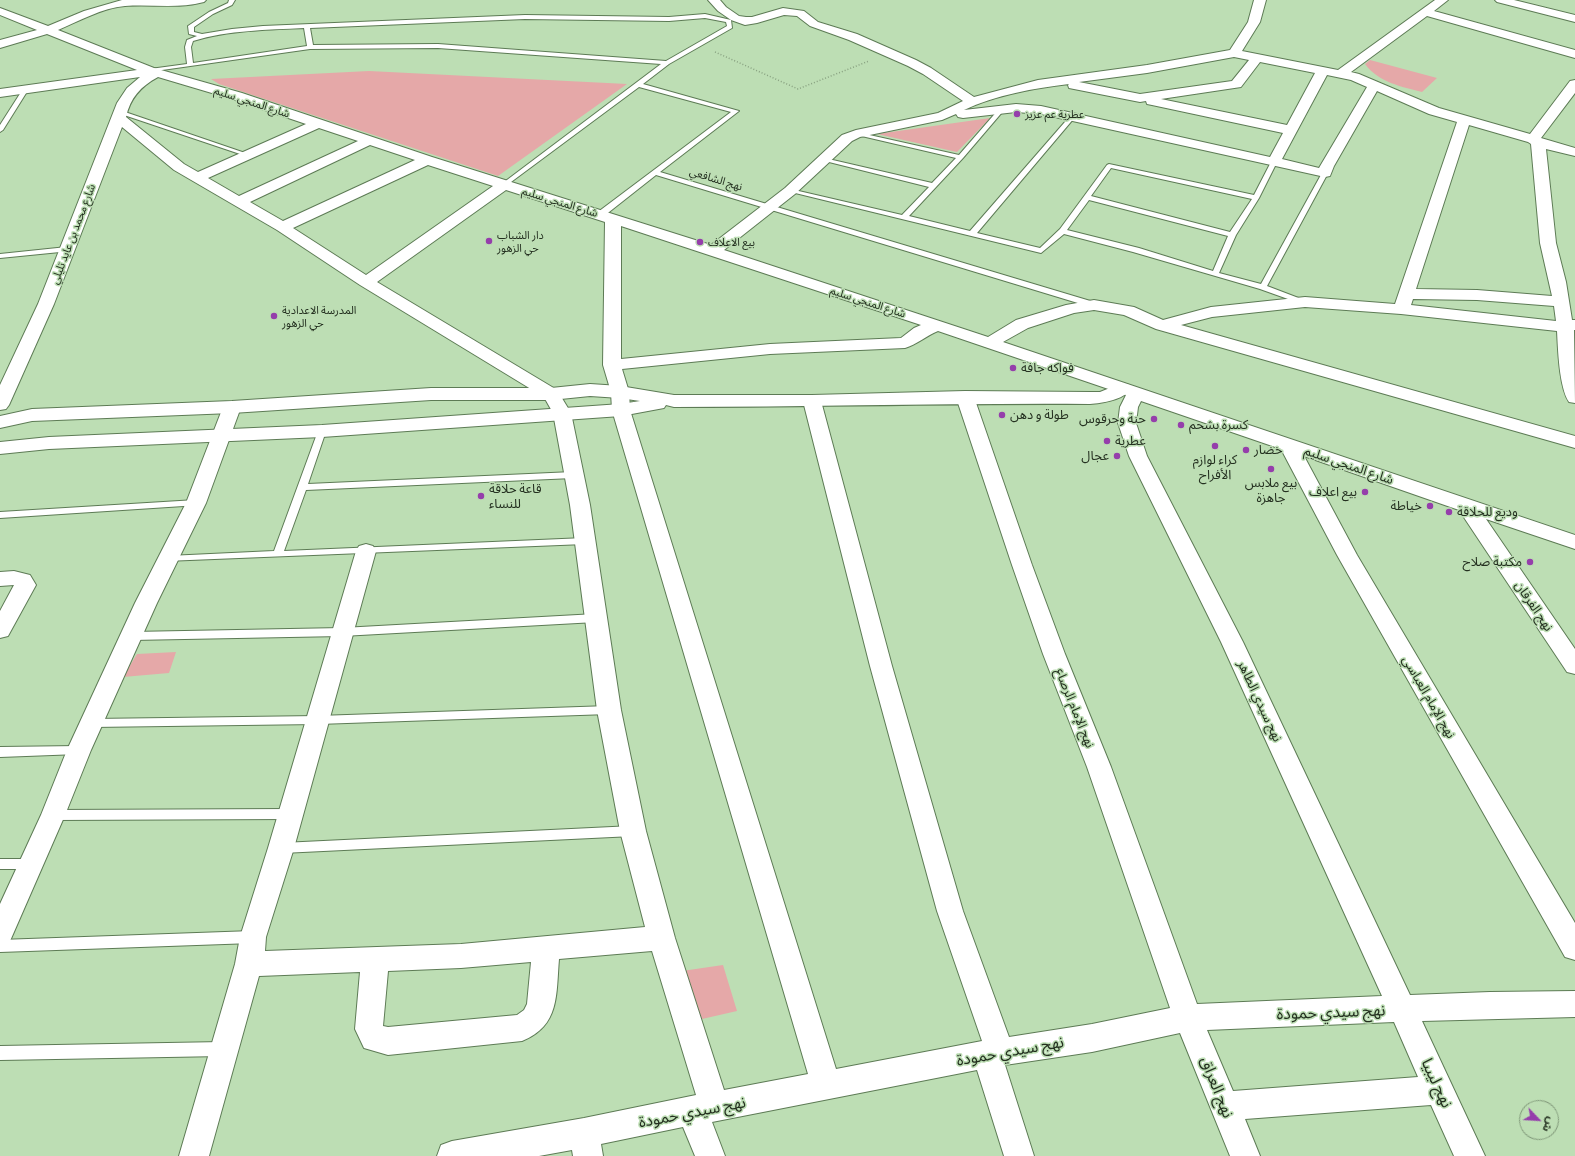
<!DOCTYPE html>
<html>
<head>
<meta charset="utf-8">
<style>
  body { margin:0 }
  #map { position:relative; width:1575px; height:1156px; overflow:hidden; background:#bddeb4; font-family:Barlow,"Noto Sans Arabic",sans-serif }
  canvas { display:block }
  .north { position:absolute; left:1519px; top:1100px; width:40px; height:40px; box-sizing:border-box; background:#bddeb4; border:1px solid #809879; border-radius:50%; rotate:115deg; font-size:11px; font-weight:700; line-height:16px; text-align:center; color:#243020 }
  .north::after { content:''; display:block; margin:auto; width:14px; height:18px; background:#953eab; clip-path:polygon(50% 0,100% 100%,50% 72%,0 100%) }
</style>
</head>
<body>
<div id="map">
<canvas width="1575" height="1156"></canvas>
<div class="north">ش</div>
</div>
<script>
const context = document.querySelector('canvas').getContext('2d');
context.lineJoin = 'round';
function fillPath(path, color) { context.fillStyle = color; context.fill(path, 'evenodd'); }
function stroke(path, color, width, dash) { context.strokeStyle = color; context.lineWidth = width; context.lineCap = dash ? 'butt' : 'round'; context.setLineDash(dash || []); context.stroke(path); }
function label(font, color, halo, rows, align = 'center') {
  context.font = font + ' Barlow,"Noto Sans Arabic",sans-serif'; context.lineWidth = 3; context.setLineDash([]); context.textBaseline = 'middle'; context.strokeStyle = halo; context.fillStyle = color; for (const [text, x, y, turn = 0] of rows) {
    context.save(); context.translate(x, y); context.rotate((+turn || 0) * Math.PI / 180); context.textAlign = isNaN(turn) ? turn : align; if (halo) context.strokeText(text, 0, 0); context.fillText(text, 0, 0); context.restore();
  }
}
const green = new Path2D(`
  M1370 60 1437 78 1422 92C1402 87 1378 82 1365 64Z
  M369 71 627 84 498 176 219 84 211 79Z
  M990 118 957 152 877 134Z
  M176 652 169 673 123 677 137 654Z
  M723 965 737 1011 702 1019 682 971Z`);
const path = new Path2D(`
  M715 52 798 89 869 61`);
const service = new Path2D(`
  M229 0H235L232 5 213 14 194 27V32L202 34 232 29 263 26 525 15 669 17 705 14 731 20 732 28 669 64 643 84 739 111 660 172 1097 303 1098 305 1097 307H1091L656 175 604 216H598V212L731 112 639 87 507 185H503V183L661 64 438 48 310 49 148 72V70L150 69 187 64 185 47 187 40 197 36 189 34 188 26 209 12 228 3ZM705 18 726 22 727 26 666 61 438 44 313 45 310 28 525 19 669 21ZM304 28 307 46 193 63 191 47 193 41C229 30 267 30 304 28Z
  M23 89 28 90 3 130 0 132V125Z
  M999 109 1004 110 963 158 909 216 970 231 1071 115 1073 114 1076 116 1075 117 977 233 1040 248 1060 229 1107 165 1109 164 1254 195 1271 162 1274 160 1277 162 1259 198 1236 235 1219 273 1261 284 1322 173 1327 172 1328 173 1267 286 1309 302 1308 304H1302L1260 289 1133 252 1064 234 1041 253 787 191 790 189 902 215 929 187 821 160 824 158 932 183 956 158 853 134 856 132 959 155ZM1111 168 1252 199 1230 232 1091 196ZM1089 200 1228 236 1213 271 1139 248 1067 230Z
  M118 111H122L251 155 246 156 118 113Z
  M67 247 71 249 70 251 0 258V254Z
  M322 428 326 431 308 484 573 472 578 475 573 478 306 490 284 551 585 538 590 541 585 544 165 561 163 559 168 556 274 551 318 431Z
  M196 500 199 501 201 503 199 505 0 518V512Z
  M596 614 600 615 601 618 600 621 596 622 342 636 132 640 128 639 127 636 128 633 132 632 342 628Z
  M609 706 613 707 615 710 613 713 609 714 318 724 92 727 88 726 86 723 88 720 92 719 318 716Z
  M79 746 83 747 85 750 83 753 79 754 0 757V747Z
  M291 809 295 811 297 814 295 817 291 819 53 820 49 818 47 815 49 812 53 810Z
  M633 826 637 827 639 831 637 835 633 836 282 853 278 852 276 848 278 844 282 843Z
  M0 859H31L35 860 37 864 35 868 31 869H0Z
  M253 931 258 933 259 937 258 941 253 943 0 952V940Z
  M223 1042 228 1044 230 1049 228 1054 223 1056 0 1060V1046Z`);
const minor = new Path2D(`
  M122 0H206L204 2C178 9 151 4 125 6 102 8 79 21 58 30L154 68 242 93 432 157 711 245 785 188 842 135 856 130 938 113 963 101 923 74 908 66 849 40 810 26 797 16 784 15 757 23 745 25 731 20 718 11 708 0H720L726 7 739 16 746 17H752L783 8 804 11 818 22 857 34 916 60 931 68 974 97 1038 80 1147 65 1230 50 1248 22 1254 0H1266L1260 22 1242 51 1338 70 1435 0H1448L1434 11 1575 50V58L1427 16 1351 72 1359 74 1439 108 1530 134 1570 81 1575 80V93L1541 138 1575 148V156L1546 149 1556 243 1566 282 1572 320H1575V330H1574L1575 403 1569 402C1559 387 1558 349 1557 331L1401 314 1305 307 1212 317 1181 325 1575 436V448L1156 329 1124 315 1094 310 1074 313 1028 328 1003 342 1575 535V549L1486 519 1575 649V674L1567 672 1459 510 1304 456 1357 555 1575 923V960L1565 957 1337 555 1281 449 1141 401 1138 407 1136 423 1147 456 1243 642 1410 995 1490 992 1575 991V1017L1422 1021 1485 1156H1454L1431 1105 1245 1119 1260 1156H1230L1180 1033 1092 1052 1005 1065 1034 1156H1004L977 1070 712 1122 725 1156H695L683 1127 601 1144 603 1156H573L572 1150 539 1156H437L441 1145 452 1141 584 1118 696 1095 652 951 559 959C556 994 560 1026 522 1041L388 1055 364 1048 355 1029 360 972 259 976 209 1156H179L235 964 240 937 268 848 356 551 359 546 366 544 373 546 376 551 294 848 266 937 265 951 461 944 645 927 620 831 597 710 570 505 553 413 544 397 360 285 277 230 174 170 122 127 54 304 9 405 6 409 0 410V385L38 304 117 103 127 88 140 77 0 97V89L137 70 47 34 0 48V40L37 30 0 15V8L48 26 84 11ZM1234 57 1249 60 1232 81 1140 94 1079 82 1147 73ZM1260 62 1315 73 1287 125 1161 99 1241 87ZM1327 75 1351 80 1367 87 1319 168 1282 159ZM158 77 232 99 306 124 198 172 184 164 126 117C130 98 141 86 158 77ZM1069 84 1068 85 1069 88 1074 89 1140 102 1146 101 1147 104 1152 105 1283 133 1270 157 1041 106 1016 104 964 110C995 95 1035 88 1069 84ZM1377 91 1429 114 1457 122 1395 304 1305 297 1211 307 1163 320 1134 307 1094 300 1066 305 1016 320 988 337 724 250 795 194 852 141 860 137 942 120 956 114 958 117 963 118 1016 112 1041 114 1325 177 1330 176 1334 166ZM1469 125 1528 142 1531 144 1540 243 1552 296 1477 290 1416 289ZM319 128 358 141 239 196 208 178ZM370 145 415 160 283 221 250 202ZM428 165 493 186 366 275 293 228ZM506 190 605 222 603 365 611 392 612 410 808 1074 724 1090 675 938 646 831 621 710 590 505 571 413 557 390 377 282ZM621 226 921 325 914 328 901 338 770 344 621 359ZM1413 299 1477 300 1554 306 1556 321 1411 305ZM938 331 1126 395 1120 407 1118 423 1129 456 1221 642 1382 996 1197 1004 1111 767 1065 654 1032 565 974 397 971 393 965 392 959 393 956 397 1012 565 1043 654 1087 767 1170 1008 1092 1024 1009 1037 963 911 892 666 821 401 818 397 812 396 806 397 803 401 870 666 937 911 982 1041 836 1069 630 410 629 392 622 369 770 354 905 348C916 345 926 336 938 331ZM531 962 527 1004 524 1010 517 1015 388 1027 383 1026 388 971 461 968ZM1394 1022 1418 1077 1233 1091 1207 1030Z
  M1495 0H1514L1575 15V22L1497 2Z
  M232 402 238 403 241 407 206 503 157 603 91 750 65 815 10 941 0 945V904L41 815 67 750 135 603 186 503 223 407 226 403Z
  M14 571 30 575 36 585 8 636 0 638V611L14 585 0 586V572Z`);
const tertiary = new Path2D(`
  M1122 383 1129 385 1131 389C1123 400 1103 403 1090 404 951 403 813 407 674 407L666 405 664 408 621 416 322 437 49 449 0 454V442L49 437 322 425 621 404 640 401 620 398 590 396 551 400H431L232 413 32 421 0 428V416L32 409 232 401 431 388H551L590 384 620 386 674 395H812L965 391 1090 392H1100Z`);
const markers = [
  [1017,114,4,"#953eab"],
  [489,241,4,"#953eab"],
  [700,242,4,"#953eab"],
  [274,316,4,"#953eab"],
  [1013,368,4,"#953eab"],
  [1002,415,4,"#953eab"],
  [1154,419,4,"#953eab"],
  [1181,425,4,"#953eab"],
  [1107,441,4,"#953eab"],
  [1215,446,4,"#953eab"],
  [1246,450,4,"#953eab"],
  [1117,456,4,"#953eab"],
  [1271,469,4,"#953eab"],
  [1365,492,4,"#953eab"],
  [481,496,4,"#953eab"],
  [1430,506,4,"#953eab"],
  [1449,512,4,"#953eab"],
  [1530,562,4,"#953eab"]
];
const farStreetnames = [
  ["شارع المنجي سليم",252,102,18],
  ["نهج الشافعي",716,179,17],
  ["شارع المنجي سليم",560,202,17],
  ["شارع محمد بن عايد تليلي",73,234,-69],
  ["شارع المنجي سليم",868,302,18]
];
const farPoinames = [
  ["عطرية عم عزيز",1025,114],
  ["دار الشباب",497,235],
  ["حي الزهور",497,248],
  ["بيع الاعلاف",708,242],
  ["المدرسة الاعدادية",282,310],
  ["حي الزهور",282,323]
];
const poiNames = [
  ["فواكه جافة",1021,368],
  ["طولة و دهن",1010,415],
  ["حنة وحرقوس",1146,419,"right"],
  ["كسرة بشحم",1189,425],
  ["عطرية",1115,441],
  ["خضار",1254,450],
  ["عجال",1109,456,"right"],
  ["كراء لوازم",1215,460,"center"],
  ["الأفراح",1215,475,"center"],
  ["بيع ملابس",1271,483,"center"],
  ["جاهزة",1271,498,"center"],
  ["قاعة حلاقة",489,489],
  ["للنساء",489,504],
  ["بيع اعلاف",1357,492,"right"],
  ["خياطة",1422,506,"right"],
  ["وديع للحلاقة",1457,512],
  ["مكتبة صلاح",1522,562,"right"]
];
const streetNames = [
  ["شارع المنجي سليم",1349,465,19],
  ["نهج الفرقان",1534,606,56],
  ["نهج الإمام العباسي",1429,697,60],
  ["نهج سيدي الطاهر",1260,701,65],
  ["نهج الإمام الرصاع",1075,708,68]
];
const nearStreetnames = [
  ["نهج سيدي حمودة",1331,1012,-2],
  ["نهج سيدي حمودة",1010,1051,-10],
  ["نهج ليبيا",1437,1083,65],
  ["نهج العراق",1217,1087,68],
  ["نهج سيدي حمودة",692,1112,-11]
];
fillPath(green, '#e5a8a8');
stroke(service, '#5d7b55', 2);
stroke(minor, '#5d7b55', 2);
stroke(tertiary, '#5d7b55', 2);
stroke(path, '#88a180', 1.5, [1, 2]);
fillPath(service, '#fff');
fillPath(minor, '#fff');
fillPath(tertiary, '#fff');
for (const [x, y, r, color] of markers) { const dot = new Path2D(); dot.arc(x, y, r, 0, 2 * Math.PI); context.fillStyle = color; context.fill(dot); stroke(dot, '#bddeb4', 1.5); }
label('11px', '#243020', '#bddeb4', farStreetnames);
label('11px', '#243020', '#bddeb4', farPoinames, 'left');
label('13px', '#243020', '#bddeb4', poiNames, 'left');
label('13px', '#243020', '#bddeb4', streetNames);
label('16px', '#243020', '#bddeb4', nearStreetnames);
</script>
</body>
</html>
